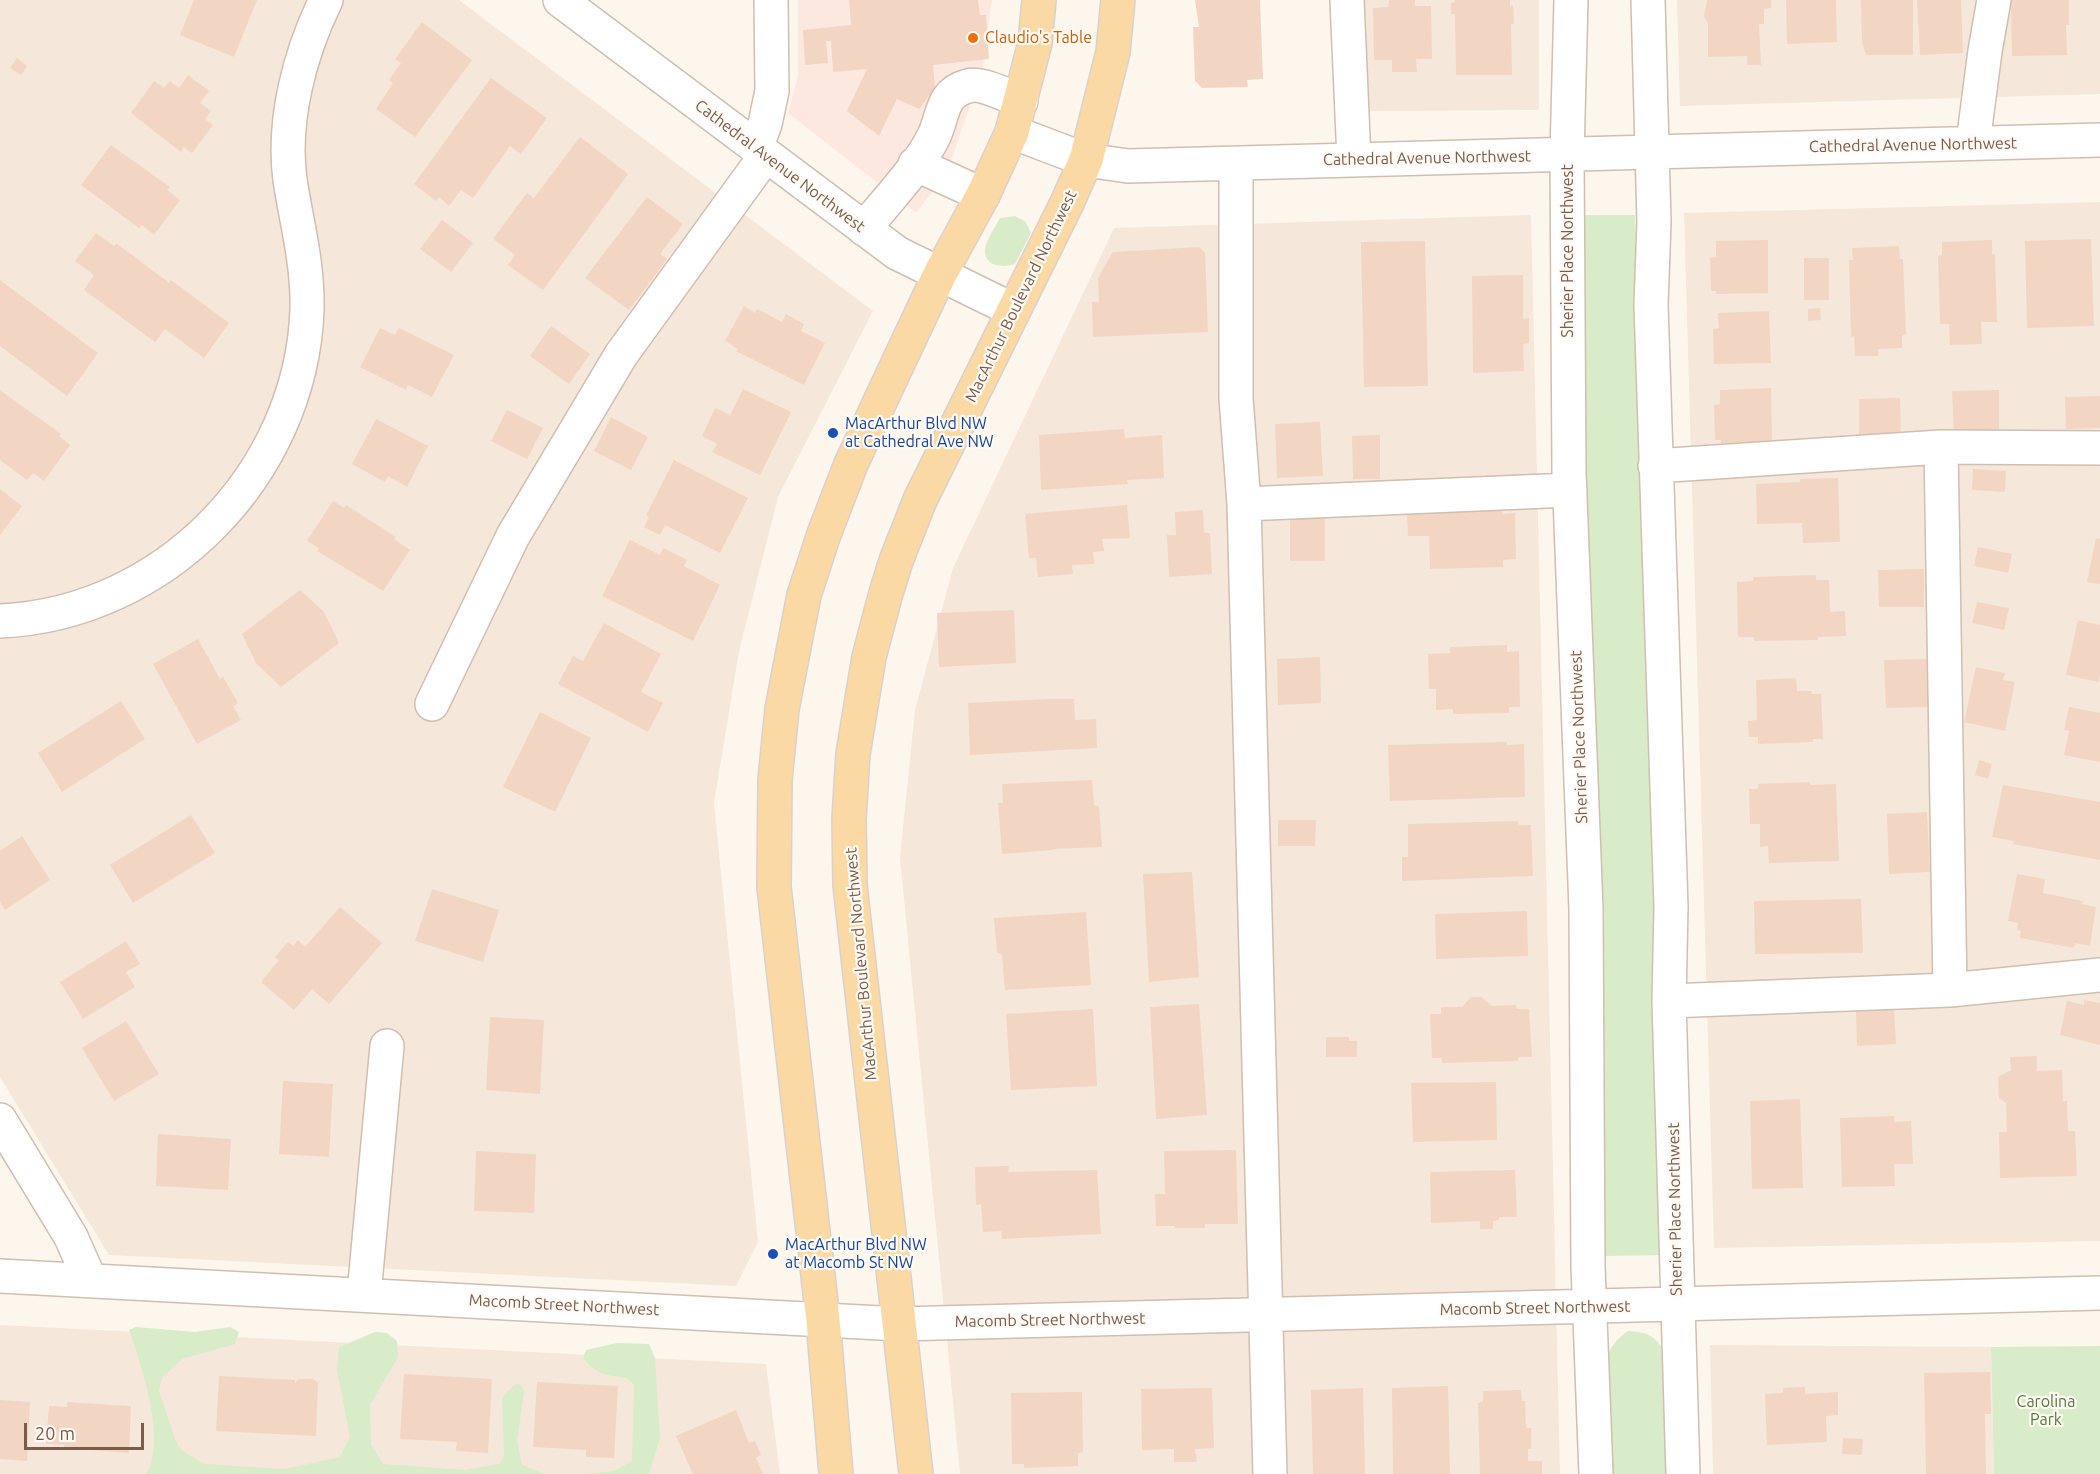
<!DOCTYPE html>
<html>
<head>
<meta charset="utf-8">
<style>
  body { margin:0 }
  #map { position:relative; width:2100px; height:1474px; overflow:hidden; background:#fdf6ec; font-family:Ubuntu,sans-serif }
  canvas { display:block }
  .scale { position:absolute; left:24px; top:1423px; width:120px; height:27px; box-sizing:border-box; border:3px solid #7a5c4d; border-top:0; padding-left:8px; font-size:18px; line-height:21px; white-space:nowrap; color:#7a5c4d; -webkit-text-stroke:4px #fffaf3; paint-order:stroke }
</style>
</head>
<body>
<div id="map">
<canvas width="2100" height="1474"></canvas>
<div class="scale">20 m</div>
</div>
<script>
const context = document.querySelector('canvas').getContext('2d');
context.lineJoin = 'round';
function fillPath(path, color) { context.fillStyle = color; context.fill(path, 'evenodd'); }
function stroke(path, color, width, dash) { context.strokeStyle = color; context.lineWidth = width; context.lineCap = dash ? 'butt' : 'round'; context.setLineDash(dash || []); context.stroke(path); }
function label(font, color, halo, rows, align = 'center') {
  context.font = font + ' Ubuntu,sans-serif'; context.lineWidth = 4.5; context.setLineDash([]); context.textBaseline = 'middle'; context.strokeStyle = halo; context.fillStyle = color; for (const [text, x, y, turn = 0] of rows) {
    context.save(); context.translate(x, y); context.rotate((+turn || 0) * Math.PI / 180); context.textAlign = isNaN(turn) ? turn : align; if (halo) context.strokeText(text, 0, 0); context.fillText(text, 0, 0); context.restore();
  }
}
const residential = new Path2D(`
  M0 0H459L873 311 778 497 739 651 714 803 758 1242 736 1286 109 1255 0 1077Z
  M1358 0H1539V110L1362 111Z
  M1677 0H2100V94L1680 106Z
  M2100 202V1241L1714 1248 1684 213Z
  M1531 215 1560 1474H960L900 858 915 710 953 568 1114 228Z
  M0 1325 766 1364 780 1474H0Z
  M1710 1345 1991 1347 1994 1474H1713Z`);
const commercial = new Path2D(`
  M798 0H992L983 67 947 173 916 213 788 113 798 76Z`);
const green = new Path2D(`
  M1580 215H1635L1663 1255 1605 1256Z
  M1015 216 1026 222 1031 233 1015 264C1003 268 984 267 985 249 986 240 996 226 1000 218Z
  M136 1327 195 1332 230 1327 239 1332 235 1344 182 1359 162 1378 159 1391 175 1439 180 1449 204 1464 285 1469 340 1457 350 1437 337 1370 339 1347 375 1332 387 1333 397 1341 398 1357 370 1405 371 1445 383 1464 464 1470 500 1464 504 1456 502 1398 515 1384 521 1385 524 1392 517 1441 522 1465 545 1474H147C166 1439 142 1366 129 1330Z
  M1628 1331C1646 1332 1653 1334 1664 1350L1667 1474H1610L1606 1360C1611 1346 1616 1339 1628 1331Z
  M617 1343 649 1344 655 1358 660 1438 649 1474H587L614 1471 632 1461 634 1385 627 1378C606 1375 597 1375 583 1358L586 1350Z
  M2100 1346V1474H1994L1991 1347Z`);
const building = new Path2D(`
  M194 0H257L234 57 180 35Z
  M849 0H978L980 15H986L989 59 933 65 935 88 919 109 897 99 879 136 847 111 867 69 833 72 831 41H826L828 63 805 65 803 30 851 25Z
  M1195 0H1260L1263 79 1247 80 1248 87 1202 88 1195 81 1193 27H1199Z
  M1389 0H1415V6H1431L1432 59H1416L1417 72H1392V60H1374L1373 8 1388 7Z
  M1455 0H1510V6L1513 5 1514 24H1511L1512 75H1456L1455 14H1451V3L1455 2Z
  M1707 0H1771V8L1764 9V24H1759L1761 65H1747V56L1708 57V23L1704 17Z
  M1786 0H1836L1837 42 1787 44Z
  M1861 0H1913V55H1866L1862 42Z
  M1917 0H1961L1963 53 1920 55Z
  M2011 0H2069V25H2066L2067 55 2012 56Z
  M422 22 472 60 415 137 376 109 393 83 389 80 401 63 395 59Z
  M17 58 27 66 21 75 10 68Z
  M188 75 209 91 200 103 211 111 205 119 213 125 192 153 184 147 181 152 131 113 154 81 164 88 170 81 179 88Z
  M491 78 547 118 521 154 510 146 473 198 461 190 449 206 439 197 436 201 414 184Z
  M580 137 628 174 543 290 508 265 515 255 493 239 527 193 534 198Z
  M111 145 170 187 167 190 180 200 154 235 142 225 139 228 81 185Z
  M647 197 683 224 660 254 667 259 629 310 585 278Z
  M442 220 473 243 451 272 420 249Z
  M96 233 114 246 116 243 169 283 171 280 229 323 204 358 165 329 155 342 84 290 94 275 75 261Z
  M2091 239 2094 326 2027 328 2025 241Z
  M1768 240V293L1716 294V291H1711L1710 258 1716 257V241Z
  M1992 240V254H1995L1997 322H1981L1982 344 1950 345 1949 324H1940L1938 256 1942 255V242Z
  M1425 241 1428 386 1364 387 1361 242Z
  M1899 246 1900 259H1903L1906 334 1902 335V348L1878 349V356H1855L1854 336 1851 337 1849 260H1853L1852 248Z
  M1199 247 1205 253 1208 332 1093 337 1092 302H1099L1098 278 1113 252Z
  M1804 258H1829V300H1804Z
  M1523 275V319L1529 318V343L1523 344 1524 371 1473 373 1472 276Z
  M0 280 98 353 67 396 0 346Z
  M744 306 755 313 757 309 782 322 786 314 804 324 801 331 825 343 804 385 736 351 738 349 725 341Z
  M1820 308 1821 320 1808 321V309Z
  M1769 311 1771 363 1714 364 1713 329 1719 328 1718 313Z
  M551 326 590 354 569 384 530 356Z
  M380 328 395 335 399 328 454 355 432 397 408 385 406 390 360 367Z
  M1771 388 1772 441 1721 443V440H1715L1714 405 1720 404V390Z
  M743 389 791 412 760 475 712 452 717 444 702 436 715 408 730 415Z
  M0 390 61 434 59 436 70 445 44 481 33 473 27 480 0 460Z
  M1999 390V434L1954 435 1952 391Z
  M2100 396V428L2066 429 2065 397Z
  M1900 398 1901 436H1859V399Z
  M507 410 543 428 527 459 491 441Z
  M611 417 648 437 631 470 594 451Z
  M376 419 428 446 407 487 388 476 385 482 352 464Z
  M1320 422 1323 476 1277 478 1275 424Z
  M1124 429 1125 438 1162 435 1164 478 1127 480 1128 484 1041 490 1039 435Z
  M1380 435V479H1353L1352 436Z
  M674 460 748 498 720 553 665 525 660 535 644 527 649 517 646 515Z
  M1973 469 2006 471 2005 492 1972 490Z
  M1838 478 1840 542 1803 543 1802 523 1757 524 1756 484 1800 482V479Z
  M0 489 22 506 0 535Z
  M333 501 344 508 346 505 396 537 394 539 410 550 383 591 317 551 319 548 307 541Z
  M1501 503 1502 514 1515 513 1516 559 1503 560V567L1430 569 1429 536H1408L1407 514 1428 513V504Z
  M1127 505 1130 538 1102 539 1104 551 1093 552 1094 564 1072 565 1073 574 1038 577 1036 558H1029L1025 514Z
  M1203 510 1204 533H1210L1212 574 1169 577 1167 535H1176L1175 512Z
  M1290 518H1325V561H1290Z
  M2096 538 2100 539V584L2087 582Z
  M630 540 660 555 663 548 687 560 684 566 720 585 693 641 602 596Z
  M1978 547 2012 554 2008 573 1974 566Z
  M1924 569V607H1879L1878 570Z
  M1816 575V580H1829L1830 612 1845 611 1846 636 1818 637V640L1754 641V637H1738L1737 582 1753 581V577Z
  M300 590 324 612 339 643 281 687 256 663 242 634Z
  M1977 602 2009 608 2004 630 1972 623Z
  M1014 610 1016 663 939 667 937 613Z
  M2078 620 2100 625V674L2098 682 2066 675Z
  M604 623 661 654 641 692 663 703 648 732 558 684 573 656 583 661Z
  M198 639 220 679 223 677 238 703 233 706 241 720 197 744 153 664Z
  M1507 645V652L1519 651 1520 707H1509V713L1453 714V709L1436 710V689H1429L1428 654 1450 653V647Z
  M1320 657 1321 703 1278 705 1277 659Z
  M1927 659 1929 707 1886 708 1884 660Z
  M1976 667 2005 673 2003 680 2015 682 2005 731 1964 722Z
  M1796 678 1797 691H1811L1812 694H1821L1823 739H1813V742L1758 744V737H1749L1748 721 1757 720 1756 680Z
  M1048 699H1074L1075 720 1096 719 1097 748 970 755 968 703Z
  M121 701 145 739 62 792 38 753Z
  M2069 707 2100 713V762L2064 755 2069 731 2064 730Z
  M540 712 591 738 555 812 503 787Z
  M1507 742V745L1524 744 1525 797 1390 801 1388 745Z
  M1979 760 1992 764 1988 779 1975 775Z
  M1092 780 1094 805 1099 806 1102 847 1054 849V850L1002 854 998 803H1003L1002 784Z
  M1810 782V785L1836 784 1839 861 1769 863 1768 846 1760 847V824H1750L1749 789H1758V784Z
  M2003 785 2100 802V860L2013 844 2014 841 1992 837Z
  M1927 812 1930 872 1889 874 1887 814Z
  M191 815 215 853 133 903 110 865Z
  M1278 820H1316L1315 846H1278Z
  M1518 821 1519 825H1531L1533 876 1402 881V857H1408V824Z
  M22 836 50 880 5 910 0 902V851Z
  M1192 872 1199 977 1149 982 1143 874Z
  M2017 874 2045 879 2043 893 2083 901 2082 904 2096 907 2090 946 2075 943 2074 948 2020 938 2021 931 2017 930 2018 923 2008 921Z
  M432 889 499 910 483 962 415 941Z
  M1861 899 1863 953 1755 954 1754 901Z
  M340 907 382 943 329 1004 312 989 294 1010 261 982 279 960 275 957 288 942 293 946 298 940 305 947Z
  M1527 911 1528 956 1436 959 1435 914Z
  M1086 912 1091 985 1005 990 1002 954 997 953 994 918Z
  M126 941 140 964 126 972 135 987 83 1019 60 982Z
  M1471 997H1481L1492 1006 1516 1005 1517 1009H1529L1532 1057H1518V1061L1442 1063V1058H1432L1430 1014H1441V1007H1462Z
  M2084 1000 2100 1003V1045L2060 1035 2067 1001 2084 1005Z
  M1199 1004 1207 1115 1156 1119 1150 1007Z
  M1093 1009 1097 1086 1011 1090 1006 1014Z
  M1894 1009 1896 1044 1857 1046 1856 1010Z
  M490 1017 544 1020 540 1094 486 1090Z
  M126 1021 159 1074 114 1101 82 1048Z
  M1326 1037H1349V1041H1357V1057H1326Z
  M2037 1056V1071L2062 1070 2063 1101H2067L2068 1131H2075L2077 1176 2000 1178 1999 1132H2007L2006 1103 1999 1098 1998 1077 2011 1070 2010 1057Z
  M283 1081 333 1084 329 1157 279 1154Z
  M1496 1082 1497 1140 1413 1142 1411 1083Z
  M1800 1099 1803 1188 1752 1189 1750 1101Z
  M1894 1116V1122L1911 1121 1913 1164H1894L1895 1186 1842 1187 1840 1118Z
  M158 1134 231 1139 228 1190 156 1186Z
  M1236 1150 1238 1224H1205V1228H1175V1226H1156L1155 1194H1165L1164 1151Z
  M476 1151 536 1154 534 1213 474 1211Z
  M1009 1166 1008 1172 1097 1170 1101 1234 1002 1239 1001 1231 983 1232 981 1204 976 1205 975 1167Z
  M1515 1170 1517 1217H1499V1220L1493 1221V1229H1480V1221L1431 1223 1430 1172Z
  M1990 1372 1991 1414H1985L1986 1474H1926L1924 1373Z
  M404 1374 492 1379 488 1453 456 1451 457 1442 400 1439Z
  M219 1376 295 1380V1383L299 1379H313L318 1383 316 1436 216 1431Z
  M537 1382 618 1386 614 1458 586 1457V1450L533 1447Z
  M1448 1386 1450 1474H1393L1392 1388Z
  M1797 1387H1805V1394L1838 1392V1415L1826 1416 1827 1442 1767 1445 1765 1394 1783 1393V1388Z
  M1212 1388 1214 1448 1195 1449 1197 1462H1174V1449L1142 1450 1141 1389Z
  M1363 1388 1365 1474H1313L1311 1390Z
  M1521 1390 1522 1401H1525L1526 1428H1531V1449H1528V1461H1542V1474H1480L1478 1403 1483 1402V1391Z
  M1082 1392 1083 1452 1078 1453V1466L1024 1468V1464H1012L1011 1393Z
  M0 1400 30 1402 27 1461 0 1459Z
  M67 1402 131 1406 129 1453 64 1448V1445L46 1444 49 1406 67 1407Z
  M736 1410 749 1443 755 1441 761 1455 756 1458 763 1474H693L676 1436Z
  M1843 1438 1863 1439 1862 1455 1842 1454Z`);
const minor = new Path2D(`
  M560 0 897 253 1013 310
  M1347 0 1354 160
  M1571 0 1567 155 1569 472 1586 909 1588 1266 1596 1474
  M1648 0 1654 222 1651 305 1671 907 1669 1001 1683 1474
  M1012 132 1086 160 1128 166 2100 140
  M1973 143 1985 51 1994 0
  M756 148 765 124 772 91 771 0
  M915 164 983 195
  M1236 164V398L1244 504 1270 1474
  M864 229C887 200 917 170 934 136 944 114 941 93 968 86 981 82 1008 96 1021 101
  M1941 447 1950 990
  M1655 466 1941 447 2100 448
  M1244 504 1570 490
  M0 621C164 614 301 474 307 310 308 263 297 225 290 180 282 120 300 53 326 0
  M432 704 513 536 621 355 766 155
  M1669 1001 1950 990 2100 975
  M0 1120 71 1237 90 1280
  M0 1276 899 1324 2100 1293
  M364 1294 387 1046`);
const major = new Path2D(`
  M836 1474 823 1320 774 887 775 780 782 709 804 595 824 534 851 464 884 393 940 274 983 195 1012 132 1035 43 1039 0
  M916 1474 850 885 849 819 853 754 869 657 886 593 896 561 920 500 1067 203 1086 160 1113 52 1118 0`);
const markers = [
  [973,38,6,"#e8710a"],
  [833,433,6,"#1a4fb4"],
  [773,1254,6,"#1a4fb4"]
];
const foodNames = [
  ["Claudio's Table",985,38]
];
const streetNames = [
  ["Cathedral Avenue Northwest",1913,145,-1],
  ["Cathedral Avenue Northwest",1427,158,-1],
  ["Cathedral Avenue Northwest",780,166,37],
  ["Sherier Place Northwest",1568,251,-90],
  ["MacArthur Boulevard Northwest",1021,296,-64],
  ["Sherier Place Northwest",1579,737,-92],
  ["MacArthur Boulevard Northwest",861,964,-95],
  ["Sherier Place Northwest",1675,1209,-91],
  ["Macomb Street Northwest",564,1305,3],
  ["Macomb Street Northwest",1535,1308,-1],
  ["Macomb Street Northwest",1050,1320,-1]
];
const transitNames = [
  ["MacArthur Blvd NW",845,424],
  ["at Cathedral Ave NW",845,442],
  ["MacArthur Blvd NW",785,1245],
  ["at Macomb St NW",785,1263]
];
const parkNames = [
  ["Carolina",2046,1402],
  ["Park",2046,1420]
];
fillPath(residential, '#f5e8da');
fillPath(commercial, '#fde8e0');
fillPath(green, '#d8ecc9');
fillPath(building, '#f3d5c3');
stroke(minor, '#d1beb0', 36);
stroke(major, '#dad1cd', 36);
stroke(minor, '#fff', 33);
stroke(major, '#fbd9a5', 33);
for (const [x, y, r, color] of markers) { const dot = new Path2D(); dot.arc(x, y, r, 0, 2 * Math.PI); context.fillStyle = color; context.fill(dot); stroke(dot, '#fffaf3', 2); }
label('16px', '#c56008', '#fffaf3', foodNames, 'left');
label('16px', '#7a5c4d', '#fffaf3', streetNames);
label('16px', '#164399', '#fffaf3', transitNames, 'left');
label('16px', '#537a41', '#fffaf3', parkNames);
</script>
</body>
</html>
